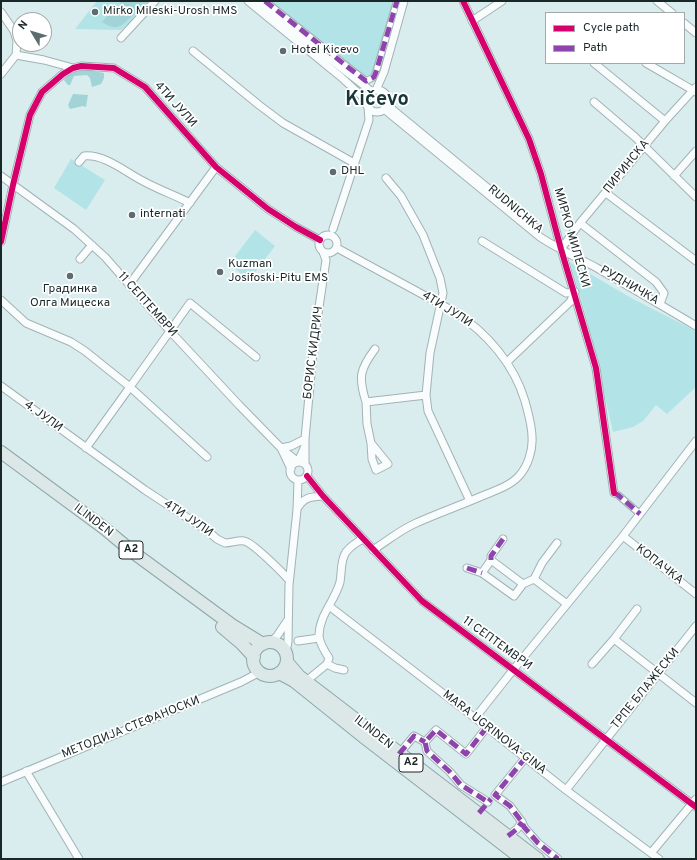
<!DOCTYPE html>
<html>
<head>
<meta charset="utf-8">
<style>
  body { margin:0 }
  #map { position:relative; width:697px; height:860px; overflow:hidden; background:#d9edef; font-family:Overpass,sans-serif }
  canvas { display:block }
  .frame { position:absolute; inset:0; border:2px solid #1a2728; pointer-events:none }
  .legend { position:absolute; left:545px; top:12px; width:140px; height:52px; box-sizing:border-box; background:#fff; border:1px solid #a3a9a9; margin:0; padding:5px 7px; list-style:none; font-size:12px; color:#1a2728 }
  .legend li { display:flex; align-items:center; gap:8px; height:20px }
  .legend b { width:20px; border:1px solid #a3a9a9 }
  .north { position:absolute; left:12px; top:12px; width:40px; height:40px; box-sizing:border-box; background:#fff; border:1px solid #a3a9a9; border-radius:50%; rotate:308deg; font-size:11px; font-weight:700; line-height:16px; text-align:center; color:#1a2728 }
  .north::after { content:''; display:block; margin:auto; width:14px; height:18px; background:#5d6c6e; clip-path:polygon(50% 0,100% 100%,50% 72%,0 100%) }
</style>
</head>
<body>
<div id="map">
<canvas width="697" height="860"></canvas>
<div class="frame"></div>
<ul class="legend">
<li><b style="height:5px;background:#d6006c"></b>Cycle path</li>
<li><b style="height:5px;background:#8e44ad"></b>Path</li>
</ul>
<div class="north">N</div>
</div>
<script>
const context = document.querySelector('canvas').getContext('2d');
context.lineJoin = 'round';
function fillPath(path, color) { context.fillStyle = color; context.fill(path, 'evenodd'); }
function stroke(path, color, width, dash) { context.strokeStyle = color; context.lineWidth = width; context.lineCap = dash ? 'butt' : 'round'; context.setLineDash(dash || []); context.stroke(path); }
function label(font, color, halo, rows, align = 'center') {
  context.font = font + ' Overpass,sans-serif'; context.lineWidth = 3.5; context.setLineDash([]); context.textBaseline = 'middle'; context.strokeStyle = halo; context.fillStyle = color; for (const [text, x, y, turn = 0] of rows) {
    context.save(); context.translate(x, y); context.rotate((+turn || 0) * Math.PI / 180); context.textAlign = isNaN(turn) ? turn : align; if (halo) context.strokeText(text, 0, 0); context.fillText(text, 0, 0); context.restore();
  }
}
const green = new Path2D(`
  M97 1H148L129 23 121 30 75 29Z
  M270 1H395L376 63 371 74 365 76Z
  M71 159 105 180 86 210 54 188Z
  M255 230 275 246 249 280 229 264Z
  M570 262 633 299 696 331V387L667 414 656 405 643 421 633 427 613 432 586 316Z`);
const forest = new Path2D(`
  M120 1H148C144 8 138 11 132 16 121 26 117 32 102 22L109 14 121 13Z
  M81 69 104 73V78L101 84 92 87 90 78 87 75 74 76 70 85H68L64 80 69 74Z
  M73 94 88 95 86 107 83 106 70 109 68 105Z`);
const pedestrian = new Path2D(`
  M265 1 349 68 366 81 374 77 376 72 397 1
  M614 493 618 495 640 514`);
const minor = new Path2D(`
  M248 1 341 77 365 99
  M256 1 371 91
  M463 1 529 139 541 174 561 249 596 368 614 493
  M657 1 672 13
  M1 12 14 31 17 41 16 55 1 74
  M472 21 502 1
  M684 23 696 33
  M121 38 155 1
  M193 51 259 105 283 123 354 163
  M16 55 44 60 73 68
  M594 63 665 121
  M646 63 696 92
  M366 101a11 11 0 1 1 22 0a11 11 0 1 1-22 0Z
  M376 90 384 72 404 1
  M594 102 635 137 696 197
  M387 105 535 227
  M384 109 540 237C558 249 578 258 597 268 630 287 663 306 696 326
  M79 162 84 156C104 154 124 171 141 180 157 189 174 195 190 203
  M1 176 74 229 105 257 170 331 239 405 281 448 298 462 305 446
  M674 176 696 151
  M386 178 401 196 423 235 440 278 443 293 430 353 426 395 428 411 470 501
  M606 193 696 261
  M580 223 656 282 664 293 660 304
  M333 229 369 120 368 108
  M319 244a9 9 0 1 1 18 0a9 9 0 1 1-18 0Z
  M482 241 566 293 575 292 570 302 507 362
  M1 242 13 185 30 115 42 92 63 74 73 68 81 66 114 68 145 87 216 167 268 209 296 227 320 240
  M337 248 455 312C487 333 514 364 525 401 528 413 532 425 532 437 533 450 528 466 519 476 510 486 494 491 482 496 459 506 436 514 414 524 399 531 387 541 373 550
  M561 249 580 223 665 121 696 87
  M80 259 92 245
  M129 285 216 167
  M1 300 26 323 71 342 85 351 130 387 190 303 256 357
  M1 386 145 490 209 532 217 539 225 543C231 543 238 540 244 541 252 542 282 572 289 580
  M366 402C358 377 360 369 375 349
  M371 443 388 464 376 470 372 459 371 443 367 424 366 402 426 395
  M86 448 130 387 207 457
  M281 448 291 446 305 439
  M282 450 291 469
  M290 471a9 9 0 1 1 18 0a9 9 0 1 1-18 0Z
  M305 464V439L314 341 326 260 323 252
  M307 476 323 496 422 601 696 807
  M297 509C304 497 310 497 323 496
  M623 536 696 594
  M491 560V556L503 539
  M467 568 482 573
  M534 579 542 563 557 543
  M523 584 514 596 482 573 491 560 523 584 534 579 567 604
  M329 606 475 718 566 790 659 859
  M614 639 696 703
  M298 641 319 638
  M271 642 277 636 287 621
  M286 653 288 641 289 585 297 510 298 480
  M327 664 329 658C325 652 320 644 319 636 319 615 335 601 340 582 342 572 340 561 346 552 350 547 357 542 363 539
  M592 664 614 639 637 609
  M310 678 327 664 335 668 344 670
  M475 718 513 670 623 536 696 441
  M487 727 466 754 436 730 425 742 427 751 450 772 461 785 488 802
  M399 754 414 736 425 742
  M526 757 495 795 510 806 522 822 524 827 538 843 558 859
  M26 771 79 859
  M1 782 241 682 260 672
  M566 790 696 626
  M508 836 517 829 522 822
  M651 853 696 799`);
const primary = new Path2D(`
  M1 452 104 528 134 553 232 625 263 644
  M222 627 242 644 254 657
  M253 659a17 17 0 1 1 34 0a17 17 0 1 1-34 0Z
  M287 662 299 676 538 859
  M279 673 294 681 365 738 522 859`);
const quiet = new Path2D(`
  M265 1 349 68 366 81 374 77 376 72 397 1
  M614 493 618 495 640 514
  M491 560V556L503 539
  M467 568 482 573
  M487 727 466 754 436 730 425 742 427 751 450 772 461 785 488 802
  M399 754 414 736 425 742
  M526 757 495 795 510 806 522 822 524 827 538 843 558 859
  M479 813 491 799
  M508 836 517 829 522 822`);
const cycleway = new Path2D(`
  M463 1 529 139 541 174 561 249 596 368 614 493
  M1 242 13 185 30 115 42 92 63 74 73 68 81 66 114 68 145 87 216 167 268 209 296 227 320 240
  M307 476 323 496 422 601 696 807`);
const markers = [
  [95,12,4,"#5d6c6e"],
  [283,51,4,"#5d6c6e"],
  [333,172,4,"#5d6c6e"],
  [132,215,4,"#5d6c6e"],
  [220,272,4,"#5d6c6e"],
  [70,276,4,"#5d6c6e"]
];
const shields = [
  [131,550,24],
  [411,763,24]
];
const shieldNames = [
  ["A2",131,550],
  ["A2",411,763]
];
const poiNames = [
  ["Mirko Mileski-Urosh HMS",103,12],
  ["Hotel Kicevo",291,51],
  ["DHL",341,172],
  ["internati",140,215],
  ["Kuzman",228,265],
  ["Josifoski-Pitu EMS",228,279],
  ["Градинка",70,290,"center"],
  ["Олга Мицеска",70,304,"center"]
];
const streetNames = [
  ["4ТИ ЈУЛИ",175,105,48],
  ["ПИРИНСКА",627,167,-51],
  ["RUDNICHKA",515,210,40],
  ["МИРКО МИЛЕСКИ",571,238,74],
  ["РУДНИЧКА",629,286,30],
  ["11 СЕПТЕМВРИ",147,305,48],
  ["4ТИ ЈУЛИ",447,310,32],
  ["БОРИС КИДРИЧ",314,353,-83],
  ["4. ЈУЛИ",43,417,36],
  ["4ТИ ЈУЛИ",188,519,34],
  ["ILINDEN",93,521,37],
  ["КОПАЧКА",659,565,38],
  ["11 СЕПТЕМВРИ",497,644,36],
  ["ТРПЕ БЛАЖЕСКИ",646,689,-51],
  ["МЕТОДИЈА СТЕФАНОСКИ",131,728,-22],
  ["ILINDEN",373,733,38],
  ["MARA UGRINOVA-GINA",494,733,38]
];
const townNames = [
  ["Kičevo",377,101]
];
fillPath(green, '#b2e3e7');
fillPath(forest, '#a2d3d7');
stroke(pedestrian, '#a3b2b4', 8);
stroke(minor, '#a3b2b4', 9);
stroke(primary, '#8fa7a9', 14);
stroke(pedestrian, '#f9fcfd', 5.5);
stroke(minor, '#f9fcfd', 7);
stroke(primary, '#dce7e7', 12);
stroke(quiet, '#8e44ad', 5, [10, 5]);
stroke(cycleway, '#d6006c', 6);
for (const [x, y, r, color] of markers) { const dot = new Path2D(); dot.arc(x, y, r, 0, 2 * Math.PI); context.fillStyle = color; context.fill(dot); stroke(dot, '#fff', 1.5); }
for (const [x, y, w] of shields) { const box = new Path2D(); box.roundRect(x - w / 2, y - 9, w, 18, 3); context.fillStyle = '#fff'; context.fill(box); stroke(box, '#1a2728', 1); }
label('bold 11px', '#1a2728', null, shieldNames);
label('12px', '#1a2728', '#fff', poiNames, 'left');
label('12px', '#1a2728', '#fff', streetNames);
label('bold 20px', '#173638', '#fff', townNames);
</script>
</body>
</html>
